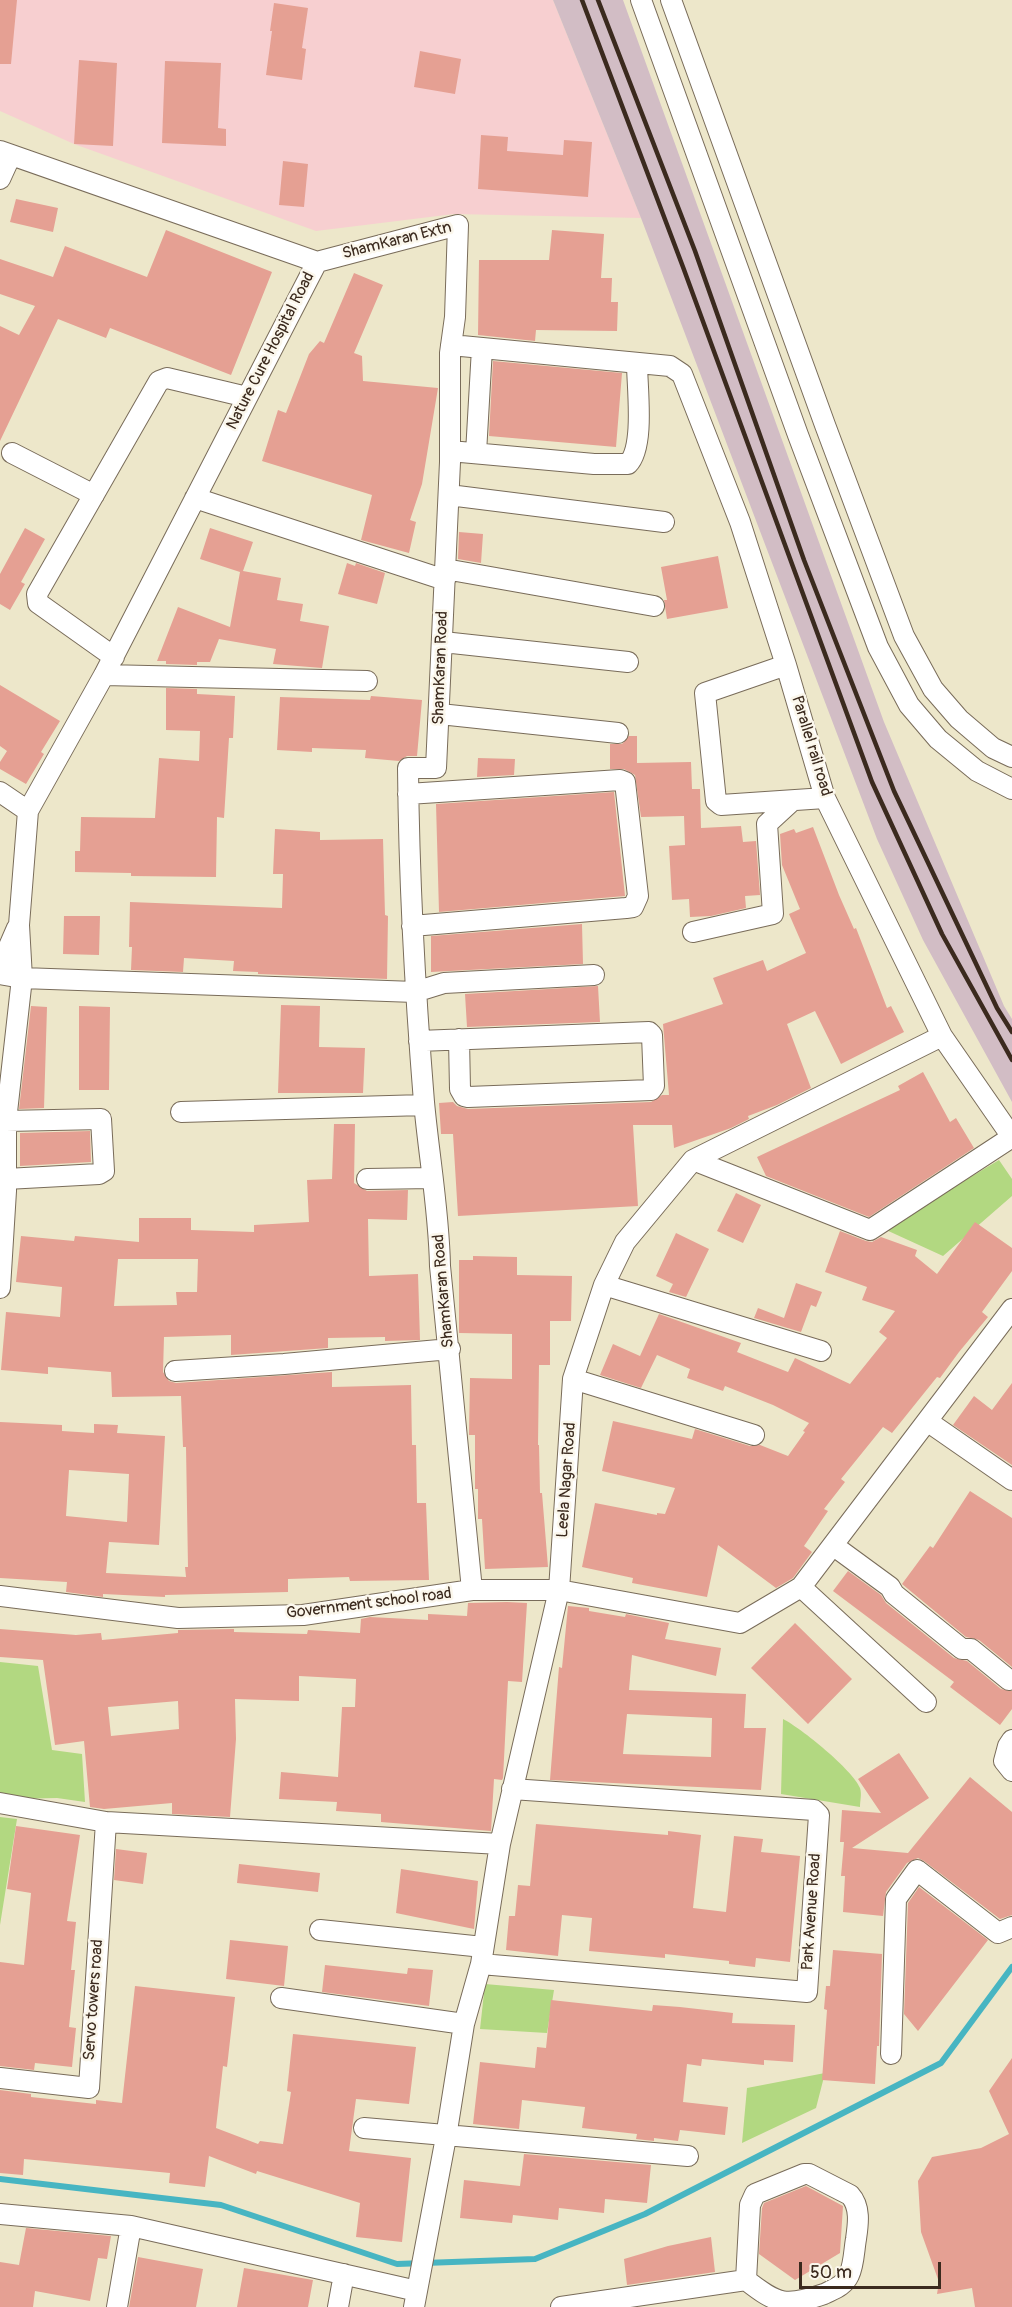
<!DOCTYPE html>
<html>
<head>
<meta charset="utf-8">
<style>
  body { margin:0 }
  #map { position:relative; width:1012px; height:2307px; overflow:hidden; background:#ede7ca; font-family:Pangolin,sans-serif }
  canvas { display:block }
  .scale { position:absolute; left:799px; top:2262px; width:142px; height:27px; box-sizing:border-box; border:3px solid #3b2a1e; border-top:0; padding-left:8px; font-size:18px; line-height:21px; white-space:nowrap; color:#3b2a1e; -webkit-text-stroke:4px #fbf7ec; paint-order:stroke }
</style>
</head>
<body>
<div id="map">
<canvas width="1012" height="2307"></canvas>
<div class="scale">50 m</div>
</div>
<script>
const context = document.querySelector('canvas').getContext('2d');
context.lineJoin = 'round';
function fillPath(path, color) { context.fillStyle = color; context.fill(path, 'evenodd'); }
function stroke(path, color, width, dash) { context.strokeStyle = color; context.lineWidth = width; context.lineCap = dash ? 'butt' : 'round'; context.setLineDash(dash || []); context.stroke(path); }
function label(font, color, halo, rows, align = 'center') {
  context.font = font + ' Pangolin,sans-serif'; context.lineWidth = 5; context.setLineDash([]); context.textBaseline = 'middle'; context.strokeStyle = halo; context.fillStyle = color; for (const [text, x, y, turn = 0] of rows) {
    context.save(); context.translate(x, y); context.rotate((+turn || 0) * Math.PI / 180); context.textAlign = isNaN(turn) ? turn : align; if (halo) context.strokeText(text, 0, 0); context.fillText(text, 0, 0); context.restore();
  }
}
const built = new Path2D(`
  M0 0H553L641 218 454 214 316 231 74 144 0 111Z`);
const industrial = new Path2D(`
  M553 0H623L884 722 1004 1006 1012 1019V1102L923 940 877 839 641 218Z`);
const green = new Path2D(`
  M999 1160 1012 1179V1196L943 1256 884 1229Z
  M0 1662 38 1666 52 1750 82 1754 85 1802 57 1798 10 1799 0 1798Z
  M783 1719C801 1728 853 1770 860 1788 862 1794 860 1801 860 1807L781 1794Z
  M0 1817 17 1819 0 1925Z
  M485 1984 554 1990 547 2033 480 2029Z
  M825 2073 816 2108 742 2143 747 2088Z`);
const stream = new Path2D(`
  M0 2179 221 2205 397 2264 535 2259 645 2214 941 2063 1012 1967`);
const building = new Path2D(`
  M0 0H17L11 64H0Z
  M274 3 308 8 302 48 306 49 302 80 266 75 272 31H270Z
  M420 51 461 59 455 94 414 87Z
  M79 60 117 63 113 146 74 144Z
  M165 61 221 63 218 128 226 129V146L162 143Z
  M481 135 508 137 507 151 563 155 564 140 592 142 588 197 478 189Z
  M283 161 308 164 304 207 279 205Z
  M16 199 58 208 53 232 10 222Z
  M166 230 272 272 231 375 110 328 106 338 58 319 0 441V326L19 335 35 306 0 294V259L53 277 65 246 147 277Z
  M552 230 604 234 601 278H612L611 302H618L617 331 536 330 535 341 478 335 479 260H549Z
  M354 273 383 285 354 353 362 356 363 381 438 388 422 484 410 520 416 522 409 553 361 540 372 495 262 461 278 410 286 413 309 354 320 341 324 343Z
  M493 361 622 373 616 447 489 436Z
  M25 528 45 539 21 582 25 584 10 610 0 604V574Z
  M210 528 253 542 243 571 281 578 277 600 303 604 300 621 329 626 322 668 273 664 276 649 219 639 210 662H197V665L166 664V661H157L178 607 230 627 240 572 200 559Z
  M459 532 483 534 481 563 458 559Z
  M718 556 728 608 667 619 664 600H667L661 567Z
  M347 563 355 566 356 563 385 573 377 604 338 594Z
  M0 685 60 721 41 752 44 754 26 784 0 769V762L7 751 0 746Z
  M166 688 197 689V694L235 696 233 738H229L224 818 217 817 216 877 131 876V873L75 872V851H80L81 817 155 818 159 758 199 761 200 731 166 730Z
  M371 696 422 700 417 756H407L399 761 365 758 366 750 312 748V752L277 750 280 697 370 700Z
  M629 736H637V763L691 762 692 789H700L701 828 741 826 743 842 756 841 760 895 745 896 746 908 711 916 690 917 689 899 672 900 669 846 685 845 684 816 641 817 635 775 624 769H610V744H622Z
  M478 758 515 759 514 775 477 777Z
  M614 792 625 896 439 912 436 804Z
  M813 827 839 895 854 929 856 928 887 1008 891 1006 904 1032 841 1064 815 1011 787 1024 811 1088 777 1105 748 1116 749 1119 731 1128 674 1148 672 1125H633L638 1206 458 1216 453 1134H441L439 1103 453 1102 457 1106 468 1109 651 1102 662 1095H669L663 1024 723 1004 713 978 763 960 767 971 806 953 789 914 800 909 782 865 780 834 794 829 796 833Z
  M275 829 320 832V840L383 839 385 915 388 916 387 979 258 974V972L233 971 234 961 184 958 183 972 131 970 132 947H129L130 902 282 908 283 874H273Z
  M64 916H100L99 955 63 954Z
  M582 924 583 964 431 972V936Z
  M598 986 600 1022 467 1027 465 994Z
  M281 1005 320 1006 319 1047 365 1048 363 1093H278Z
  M31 1006 47 1007 44 1108 19 1109Z
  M79 1006 110 1007 109 1090H79Z
  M923 1072 950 1122 956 1118 974 1148 869 1217 766 1176 757 1157 900 1090 898 1086Z
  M334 1124H355L354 1183 367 1191 408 1190 407 1220 368 1219 369 1276 418 1274 420 1340 385 1341V1337L328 1338V1348L231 1355V1335L164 1337 163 1372 169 1381 176 1383 332 1372V1387L411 1385 412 1445H416L417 1503H426L429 1580 350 1581 349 1577 288 1579V1592L165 1595V1597L103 1594V1597L66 1592 67 1582 0 1578V1422L62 1425V1431L94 1433V1424L118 1425 117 1433 165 1436 159 1545 109 1542 106 1573 186 1577 185 1567H188L186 1447H183L181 1396 112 1397 111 1372 48 1367V1374L1 1370 6 1312 60 1317 62 1287 16 1282 21 1236 74 1241 75 1236 139 1242V1218H191V1230L254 1232V1225L309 1222 307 1180 332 1179ZM118 1259H198L197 1292H176L177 1305 114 1306ZM69 1470 129 1474 127 1522 66 1516Z
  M90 1131 91 1162 20 1166V1133Z
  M736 1193 761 1205 743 1243 717 1231Z
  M975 1222 1012 1248V1271L982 1312 988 1317 959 1352 940 1378 937 1377 892 1433 883 1427 841 1479 845 1482 824 1509 828 1511 804 1546 812 1552 793 1578 776 1588 718 1545 707 1597 632 1583 633 1578 582 1567 595 1503 657 1515V1513L665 1514 675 1488 602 1471 613 1421 692 1439 695 1429 750 1446 760 1445 788 1456 805 1432 803 1431 809 1423 773 1405 725 1386 723 1391 687 1378 690 1369 657 1355 641 1388 600 1375 613 1344 640 1356 659 1314 741 1343 737 1352 788 1372 795 1358 850 1384 887 1338 879 1332 895 1311 862 1300 867 1287 825 1272 840 1231 866 1241 872 1242 881 1237 917 1250 915 1256 937 1274Z
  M676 1233 709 1249 686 1297 669 1292 673 1284 656 1276Z
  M473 1256 517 1257V1275L572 1276 571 1321H550V1365H539L538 1445H539L540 1493H542L548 1567 485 1569 482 1519H478V1489H475V1435H469L470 1378 512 1379V1334L459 1333V1260H473Z
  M796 1283 822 1292 816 1307 811 1305 801 1332 754 1318 758 1308 784 1318Z
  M1012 1383V1465L953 1425 974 1396 992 1410Z
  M970 1491 1012 1518V1667L979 1640 966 1637 902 1584 930 1546 933 1548Z
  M848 1571 881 1595 886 1603 954 1658 967 1661 1001 1689 1012 1691V1709L1000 1725 950 1687 954 1682 833 1591Z
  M507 1602 527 1603 522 1682 508 1681 503 1778 502 1780 494 1779 491 1831 381 1822V1814L336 1811 337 1802 279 1799 281 1772 338 1777 342 1707H355L356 1679 299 1676V1701L235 1699 236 1739 230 1817 172 1814V1803L104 1809 90 1807 84 1741 55 1745 43 1660 0 1657V1629L76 1635 101 1633 102 1640 178 1633V1630L234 1629V1632L307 1634 308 1630 360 1633 361 1619 370 1617 428 1620V1614L467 1616 468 1603ZM178 1701 179 1729 111 1736 108 1707Z
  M568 1606 589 1608V1611L625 1617 626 1614 669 1623 665 1639 721 1648 716 1676 632 1655 629 1690 746 1694 744 1728H766L761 1790 550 1780 559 1667 562 1668ZM627 1714 712 1718 711 1757 623 1754Z
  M795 1623 852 1679 808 1724 751 1668Z
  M899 1753 929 1798 852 1848 908 1853 970 1777 1012 1812V1915L1000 1919 924 1861 918 1858 907 1863 886 1892 883 1916 843 1912 845 1876H841L844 1842H840L842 1810 881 1813 858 1779Z
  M536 1824 668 1835V1831L701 1835 693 1908 726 1912 734 1836 763 1839 761 1852 800 1856 790 1962 756 1958 755 1967 729 1964V1961L665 1954V1958L589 1951 592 1918 562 1915 558 1956 506 1950 509 1916H515L518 1885 530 1886Z
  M16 1826 80 1835 67 1921 76 1922 71 1970H75L69 2027 76 2028 72 2067 35 2063 34 2070 0 2066V1962L24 1965 31 1893 7 1889Z
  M116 1849 147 1853 143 1884 114 1880Z
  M239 1864 320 1873 318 1892 237 1883Z
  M401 1869 478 1881 474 1929 396 1913Z
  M919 1887 988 1940 918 2031 904 2014 908 1903Z
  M230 1940 288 1946 284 1986 226 1979Z
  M833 1950 882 1954 879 2046H877L875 2084 822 2080 827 2010 824 2009 826 1986H830Z
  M325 1965 407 1974 408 1968 433 1970 429 2006 322 1992Z
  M135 1986 235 1997 227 2067 223 2066 216 2128 258 2144 260 2141 283 2144 291 2092 287 2091 293 2034 416 2047 409 2104 356 2099 349 2151 411 2158 402 2242 356 2237 360 2203 257 2171 256 2174 209 2156 205 2187 169 2183 170 2173 24 2159 23 2175 0 2173V2090L31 2094V2097L96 2104V2100L122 2103Z
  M551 2000 652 2011 653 2005 680 2007 733 2013 732 2023 795 2025 793 2062 764 2060V2065L702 2059 701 2066 687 2064 683 2102 728 2107 725 2135 680 2130 678 2141 654 2138V2141L636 2139 637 2134 582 2128 585 2107 522 2100 519 2129 473 2124 480 2062 535 2068 537 2047 546 2048Z
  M1012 2058V2307H975L972 2288 937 2294 939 2282 921 2232 918 2181 932 2157 981 2148 1009 2134 989 2091Z
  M524 2154 651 2165 647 2203 605 2199 604 2213 559 2208 558 2220 513 2215 512 2223 460 2218 464 2180 520 2186Z
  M806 2186 843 2206 840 2253 795 2280 759 2254 762 2208 764 2203Z
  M26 2228 111 2236 107 2259 98 2258 90 2301 35 2291 33 2307H0V2262L19 2265Z
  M711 2237 715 2272 627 2285 624 2259 668 2246Z
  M138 2257 203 2269 196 2307H129Z
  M244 2268 313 2280 308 2307H237Z`);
const minor = new Path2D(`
  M641 0 798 435 878 647 909 705 938 739 977 771 1012 789
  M671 0 825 425 904 636 933 689 959 719 993 748 1012 757
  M0 151 317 262 104 675 28 811
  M0 179 11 155
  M317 262 458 225 455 317 450 353V462L436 768H408C409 880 415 991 424 1102 429 1157 439 1211 440 1266L472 1590
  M451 345 670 366 682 374 740 522 786 665 825 798 942 1036 1012 1137
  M450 451 594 464H628C645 447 637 387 637 363
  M12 453 94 495
  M476 453 482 348
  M449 495 664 522
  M195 498 445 580
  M445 569 654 606
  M443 642 628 662
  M114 657 38 603 37 594 159 381 167 378 247 397
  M786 665 705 693 716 801 721 805 825 798
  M104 675 367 681
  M440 714 618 733
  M0 792 28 811 19 925 22 978 6 1121V1191L0 1288
  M408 794 620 780 625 782 638 896 633 907 626 908 412 926
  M693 932 773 914 767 824 792 801
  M0 967 17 928
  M0 974 22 978 415 992 444 983 594 975
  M419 1041 649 1032 652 1035 654 1086 651 1090 468 1097 464 1096 460 1089 459 1039
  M181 1112 424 1105
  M693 1160 870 1230 1012 1137
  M6 1179 99 1174 104 1171 101 1119 6 1121
  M367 1179 432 1178
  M604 1285 821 1351
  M175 1371 284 1364 450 1349
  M573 1379 754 1435
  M927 1421 1012 1480
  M834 1546 890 1587 894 1594 962 1649H971L1009 1680
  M801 1587 926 1702
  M0 1596 178 1618 303 1615 472 1590H559L740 1623 801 1587 1012 1309
  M1012 1740 1008 1746 1004 1761 1012 1771
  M0 1803 106 1822 500 1844
  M320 1930 483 1947
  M481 1964 807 1992 819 1815 814 1810 512 1789
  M281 1998 464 2024
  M891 2054 896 1899 917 1870 998 1933 1012 1927
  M0 2078 89 2088 106 1822
  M364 2128 688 2156
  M0 2214 131 2226 417 2291
  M117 2307 131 2226
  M338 2307 344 2274
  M414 2307 446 2137 464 2024 481 1964 500 1844 559 1590 573 1379 604 1285 625 1242 693 1160 942 1036
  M561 2307 746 2280C778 2305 786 2307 824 2294 834 2289 844 2286 849 2275 854 2265 854 2250 856 2239 858 2225 861 2207 850 2195L809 2174H804L755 2194 750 2205 746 2280`);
const rail = new Path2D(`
  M582 0 683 267 872 782 942 934 1012 1060
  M598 0 695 251 804 560 894 791 997 1008 1012 1032`);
const streetNames = [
  ["ShamKaran Extn",397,241,-14],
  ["Nature Cure Hospital Road",271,351,-63],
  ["ShamKaran Road",441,668,-88],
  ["Parallel rail road",811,746,73],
  ["ShamKaran Road",444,1291,-95],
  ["Leela Nagar Road",567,1480,-86],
  ["Government school road",369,1604,-7],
  ["Park Avenue Road",812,1912,-86],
  ["Servo towers road",94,2000,-86]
];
fillPath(built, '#f7cfd0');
fillPath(industrial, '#d2bdc5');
fillPath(green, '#b2d881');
stroke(stream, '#47b5c2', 6);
fillPath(building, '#e5a093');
stroke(minor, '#796c5a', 22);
stroke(minor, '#fff', 20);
stroke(rail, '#3b2a1e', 4.5);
label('16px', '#3b2a1e', '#fbf7ec', streetNames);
</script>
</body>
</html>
